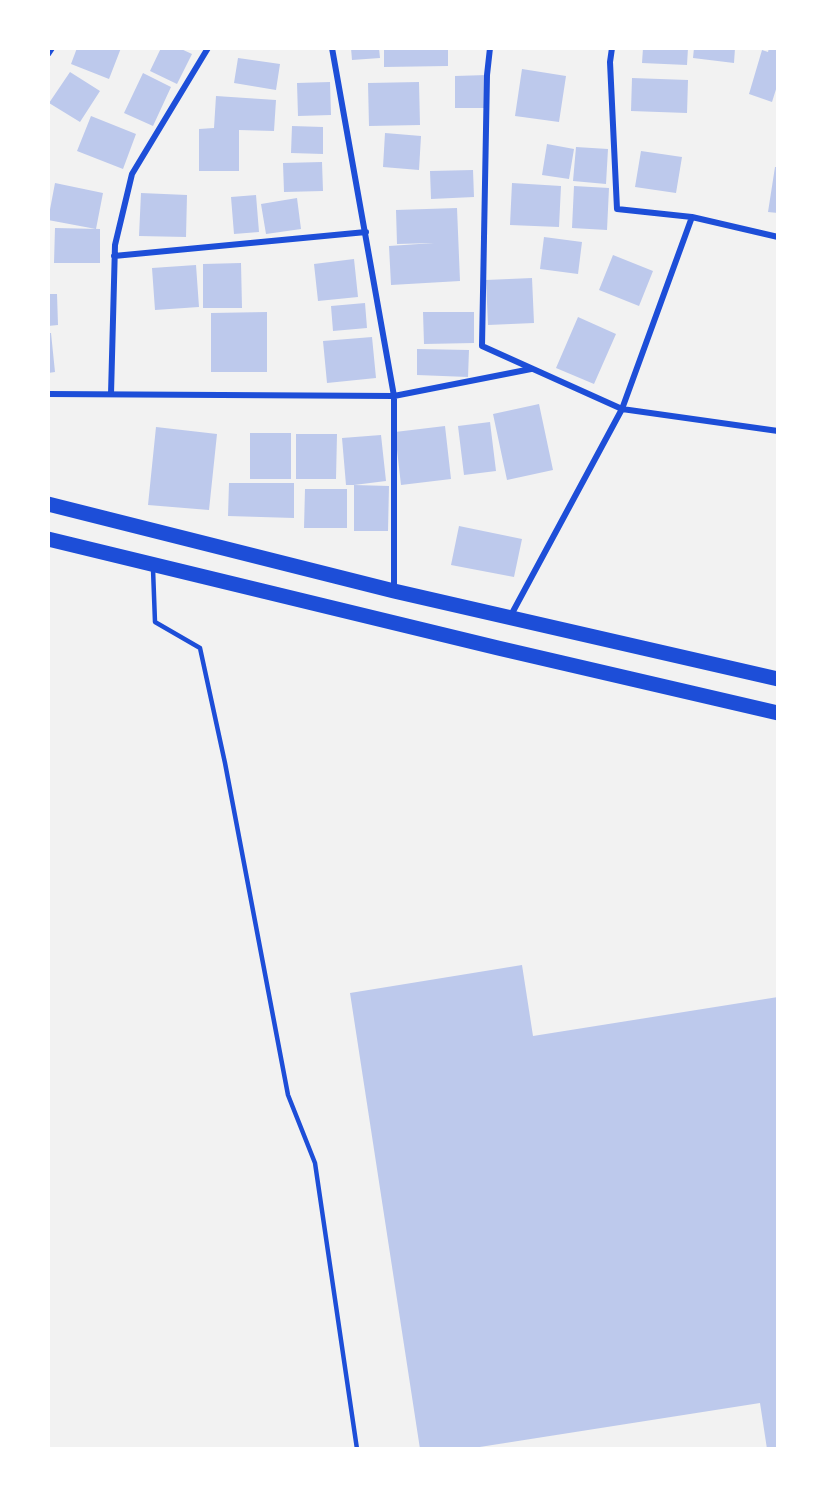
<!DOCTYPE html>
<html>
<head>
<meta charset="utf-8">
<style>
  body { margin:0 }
  #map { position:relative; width:826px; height:1497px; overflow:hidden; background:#f2f2f2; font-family:Signika,sans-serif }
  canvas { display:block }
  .frame { position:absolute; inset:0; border:50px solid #fff; pointer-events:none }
</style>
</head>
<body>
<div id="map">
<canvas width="826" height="1497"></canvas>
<div class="frame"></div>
</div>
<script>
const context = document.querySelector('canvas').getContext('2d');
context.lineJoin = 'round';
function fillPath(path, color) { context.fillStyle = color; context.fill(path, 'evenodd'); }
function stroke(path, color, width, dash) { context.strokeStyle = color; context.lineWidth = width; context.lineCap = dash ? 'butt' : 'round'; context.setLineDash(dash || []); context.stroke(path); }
const building = new Path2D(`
  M77 48H121L109 79 71 64Z
  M161 48H179L192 54 177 84 150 71Z
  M351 48H379L380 58 352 60Z
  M384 48H448V66L384 67Z
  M643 48H688L687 65 642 63Z
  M694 48H735L734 63 693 58Z
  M769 48H778V83L772 102 749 94 762 50 768 52Z
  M238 58 280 64 276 90 234 83Z
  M522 69 566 76 559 122 515 116Z
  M70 72 100 91 80 122 49 103Z
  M143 73 171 87 153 126 124 113Z
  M487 75V108H455V76Z
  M632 78 688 80 687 113 631 111Z
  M330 82 331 115 298 116 297 83Z
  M419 82 420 125 369 126 368 83Z
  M216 96 276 100 274 131 239 130V171H199V129L214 128Z
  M91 116 136 134 123 169 77 151Z
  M292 126 323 127V154L291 153Z
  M385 133 421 136 419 170 383 167Z
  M547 144 574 149 569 179 542 175Z
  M576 147 608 149 606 184 573 181Z
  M641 151 682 157 676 193 635 187Z
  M322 162 323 191 284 192 283 163Z
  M775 167H778V213L768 212Z
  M473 170 474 197 431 199 430 171Z
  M55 183 103 193 96 229 48 220Z
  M512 183 561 186 559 227 510 225Z
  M574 186 609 188 607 230 572 228Z
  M141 193 187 195 186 237 139 236Z
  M256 195 259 232 234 234 231 197Z
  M297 198 301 229 266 234 261 204Z
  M457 208 460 281 391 285 389 246 434 243 397 244 396 210Z
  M55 228 100 229V263H54Z
  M544 237 582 242 578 274 540 269Z
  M613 255 653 271 639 306 599 290Z
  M354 259 358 297 318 301 314 264Z
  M241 263 242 308H203V264Z
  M196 265 199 307 155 310 152 268Z
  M532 278 534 323 488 325 486 280Z
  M48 294H57L58 325 48 326Z
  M365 303 367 328 333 331 331 306Z
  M267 312V372H211V313Z
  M423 312H474V343L424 344Z
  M578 317 616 334 594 384 556 368Z
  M48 333H51L55 372 48 373Z
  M372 337 376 378 327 383 323 341Z
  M417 349 469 350 468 377 417 375Z
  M539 404 553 470 507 480 493 414Z
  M490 422 496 471 464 475 458 426Z
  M445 426 451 479 401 485 395 432Z
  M156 427 217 434 209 510 148 505Z
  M250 433H291V479H250Z
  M296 434H337L336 479H296Z
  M381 435 386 481 354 485 389 486 388 531H354V485H346L342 438Z
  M229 483H294V518L228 516Z
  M305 489H347V528H304Z
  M459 526 522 539 514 577 451 565Z
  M522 965 533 1036 778 997V1449H767L760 1403 467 1449H420L350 993Z`);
const service = new Path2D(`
  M153 569 155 622 200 648 225 763 288 1095 315 1163 357 1449`);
const minor = new Path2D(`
  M332 48 394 396V591
  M490 48 487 75 482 346 622 409 778 431
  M612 48 610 62 617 209 692 217 778 237
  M48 54 52 48
  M114 256 366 232
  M48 394 394 396 531 369
  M111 394 115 245 132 174 208 48
  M510 617 622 409 692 217`);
const primary = new Path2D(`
  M48 504 394 591 778 679
  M48 539 498 648 778 713`);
fillPath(building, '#bdc9ec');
stroke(service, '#1d4ed8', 4.5);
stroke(minor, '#1d4ed8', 6);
stroke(primary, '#1d4ed8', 15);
</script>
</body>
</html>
